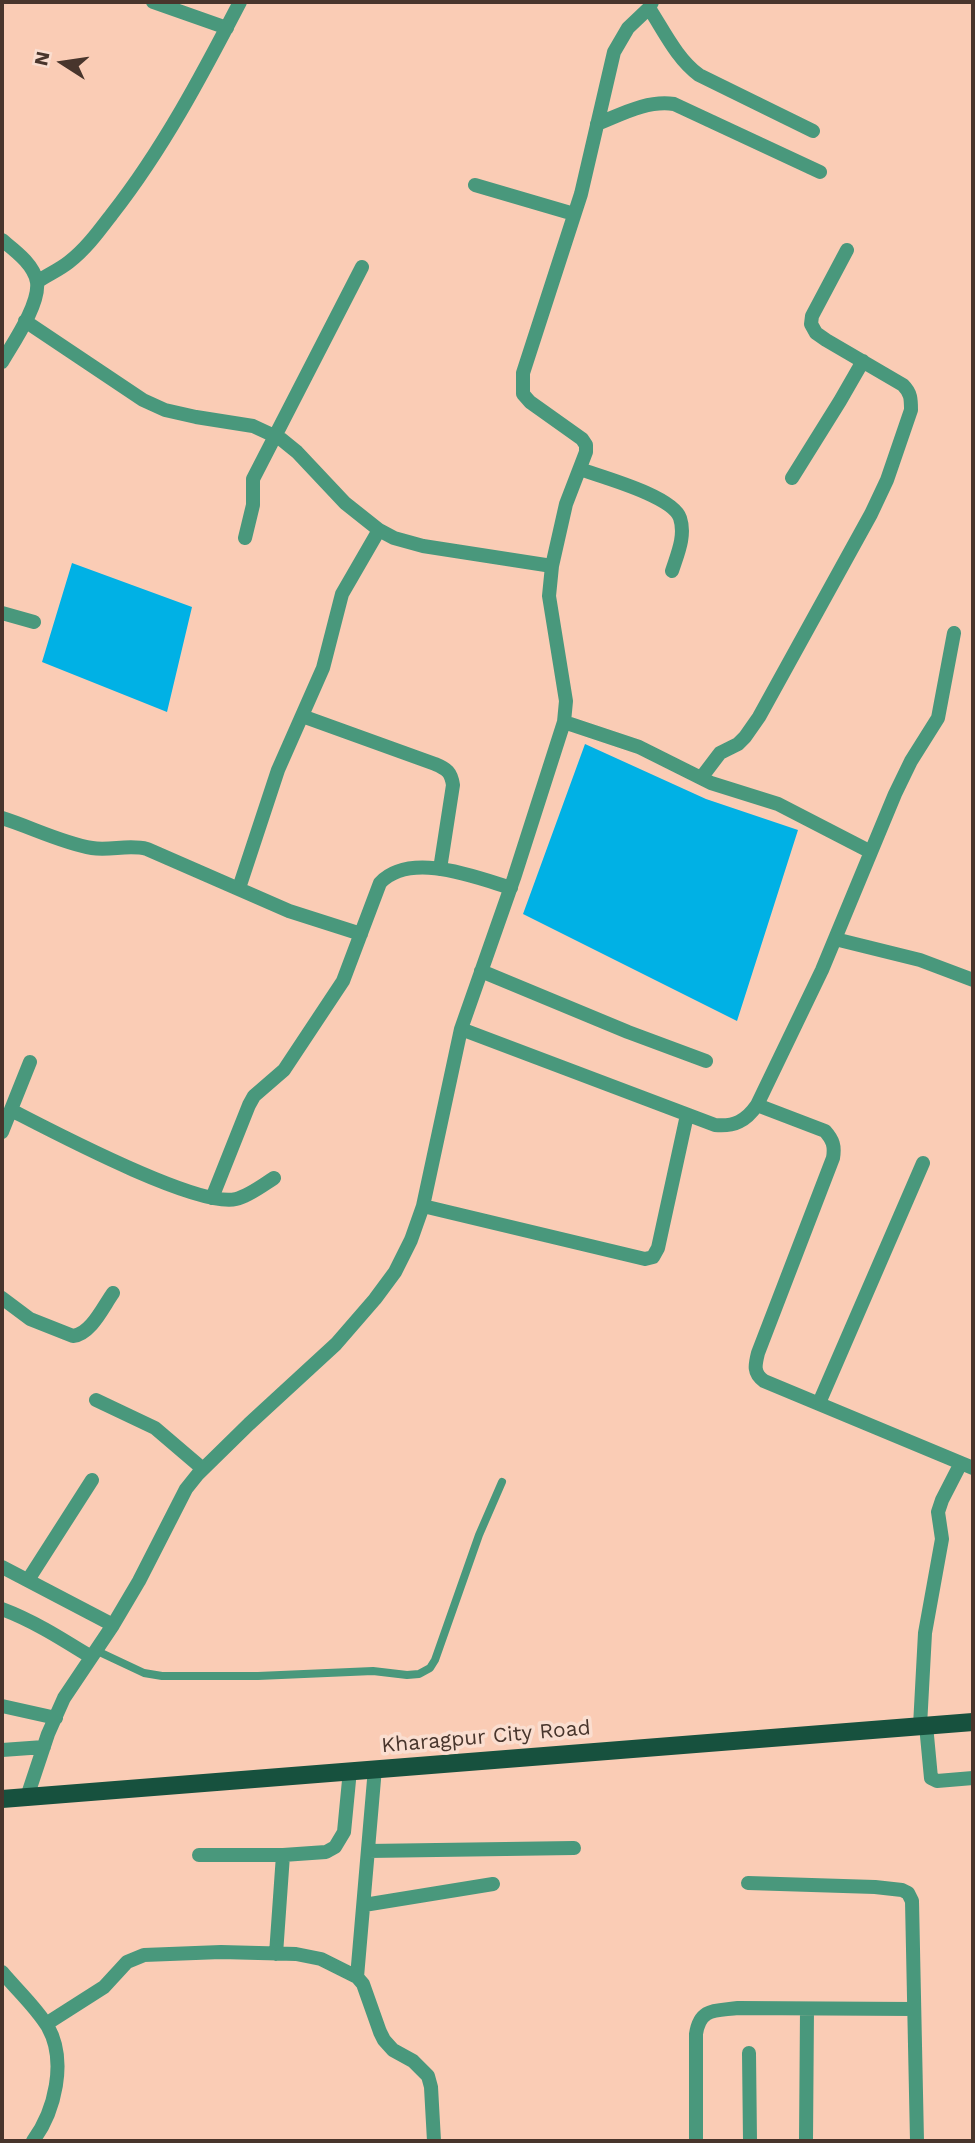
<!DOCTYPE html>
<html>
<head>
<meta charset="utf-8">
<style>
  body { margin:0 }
  #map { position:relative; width:975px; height:2143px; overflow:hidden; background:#faccb5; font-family:"Work Sans",sans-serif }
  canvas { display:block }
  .frame { position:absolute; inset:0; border:4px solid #48352c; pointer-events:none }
  .north { position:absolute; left:28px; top:28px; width:70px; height:70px; -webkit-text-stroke:5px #faded0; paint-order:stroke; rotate:282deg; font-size:19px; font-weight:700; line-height:28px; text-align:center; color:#48352c }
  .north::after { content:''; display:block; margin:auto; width:24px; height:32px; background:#48352c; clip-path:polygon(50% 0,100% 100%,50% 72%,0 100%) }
</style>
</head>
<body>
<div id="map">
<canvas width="975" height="2143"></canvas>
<div class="frame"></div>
<div class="north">N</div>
</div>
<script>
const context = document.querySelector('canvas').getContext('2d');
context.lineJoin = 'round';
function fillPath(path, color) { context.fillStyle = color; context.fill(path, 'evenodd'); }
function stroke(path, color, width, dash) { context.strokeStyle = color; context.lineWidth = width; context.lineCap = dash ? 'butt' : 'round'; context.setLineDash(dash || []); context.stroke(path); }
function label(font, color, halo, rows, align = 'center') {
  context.font = font + ' "Work Sans",sans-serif'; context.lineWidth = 7; context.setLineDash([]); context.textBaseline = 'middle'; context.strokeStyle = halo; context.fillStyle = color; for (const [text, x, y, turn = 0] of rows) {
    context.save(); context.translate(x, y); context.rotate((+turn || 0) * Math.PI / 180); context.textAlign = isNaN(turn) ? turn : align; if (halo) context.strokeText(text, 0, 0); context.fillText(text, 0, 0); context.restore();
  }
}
const water = new Path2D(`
  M72 563 192 607 167 712 42 662Z
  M585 744 706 799 798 830 737 1021 523 914Z`);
const lane = new Path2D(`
  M95 1650 144 1673 162 1676H258L373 1671 407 1675 419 1674 430 1668 435 1660 479 1535 502 1482`);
const street = new Path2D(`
  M153 2 227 28
  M649 8C664 31 677 59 699 75L813 131
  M597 124C622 114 647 100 674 104L820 172
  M475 185 574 214
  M2 240C14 250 34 264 37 282 40 304 13 343 2 362
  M37 282C47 275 59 270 69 262 86 249 99 231 112 214 163 149 202 75 240 2
  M25 321 143 400 165 410 196 417 253 426 281 439 297 452 345 503 379 530 394 538 423 546 552 566
  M580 469C602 477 673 496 680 518 686 536 677 555 672 571
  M792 478 840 401 863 361
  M245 538 253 505V479L362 267
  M2 613 34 622
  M302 716 435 764C447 769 451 772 453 785L440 869
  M564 722 639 747 711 783 778 804 871 852
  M701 778 720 753 738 744 745 737 759 717 871 514 887 480 911 410C911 399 911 393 903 385L826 340 816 333 811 324 812 316 847 250
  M2 818C31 827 62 843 92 848 110 851 129 844 147 849L289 911 361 934
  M239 888 278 770 323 668 342 594 379 530
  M835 939 920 960 973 980
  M481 971 628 1032 706 1061
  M461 1029 715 1125C734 1127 746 1121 757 1105L822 970 895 794 911 761 938 718 954 633
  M757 1105 825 1131C833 1140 835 1146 833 1158L758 1353C755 1365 753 1373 764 1381L973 1468
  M11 1110C52 1131 197 1208 236 1199 249 1196 263 1185 274 1178
  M2 1132 30 1062
  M212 1198 249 1105 254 1096 284 1070 343 981 380 883C410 851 475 877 511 888
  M423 1206 645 1259 653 1257 658 1248 687 1115
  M2 1298 30 1319 73 1336C91 1334 103 1307 113 1293
  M96 1400 155 1428 203 1469
  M819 1403 923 1163
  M2 1567 113 1625
  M28 1580 92 1480
  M2 1609C34 1621 62 1639 91 1657
  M2 1706 56 1718
  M926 1725 931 1778 937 1781 973 1778
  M920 1726 925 1633 942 1539 938 1512 942 1500 961 1463
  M2 1750 44 1747
  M27 1797 48 1734 64 1698 113 1625 139 1581 186 1489 198 1474 249 1424 336 1344 375 1299 395 1272 411 1240 423 1206 461 1029 514 878 564 722 566 701 549 596 552 566 566 504 586 452V445L582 439 530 402 523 394V373L581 194 614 52 628 28 649 8 652 2
  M368 1851 574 1848
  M199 1855H283L326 1852 335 1847 344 1832 350 1770
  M748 1883 875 1887 902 1890 908 1893 912 1901 917 2141
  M364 1905 493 1884
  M276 1954 283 1855
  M2 1972C17 1990 36 2007 48 2027 67 2061 55 2111 33 2141
  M357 1977 375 1768
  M46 2024 104 1987 127 1962 144 1955 221 1952 296 1954 321 1959 357 1977 363 1984 380 2032 384 2040 393 2050 413 2061 428 2076 431 2087 434 2141
  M749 2053 750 2141
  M696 2141V2034C700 2007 716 2011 738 2008L914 2009
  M806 2141 807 2009`);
const primary = new Path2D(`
  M2 1799 973 1722`);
const streetNames = [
  ["Kharagpur City Road",486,1737,-5]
];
fillPath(water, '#00b1e5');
stroke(lane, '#49987c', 8);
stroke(street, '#49987c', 14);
stroke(primary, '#17513e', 18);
label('21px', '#48352c', '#faded0', streetNames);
</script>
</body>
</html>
